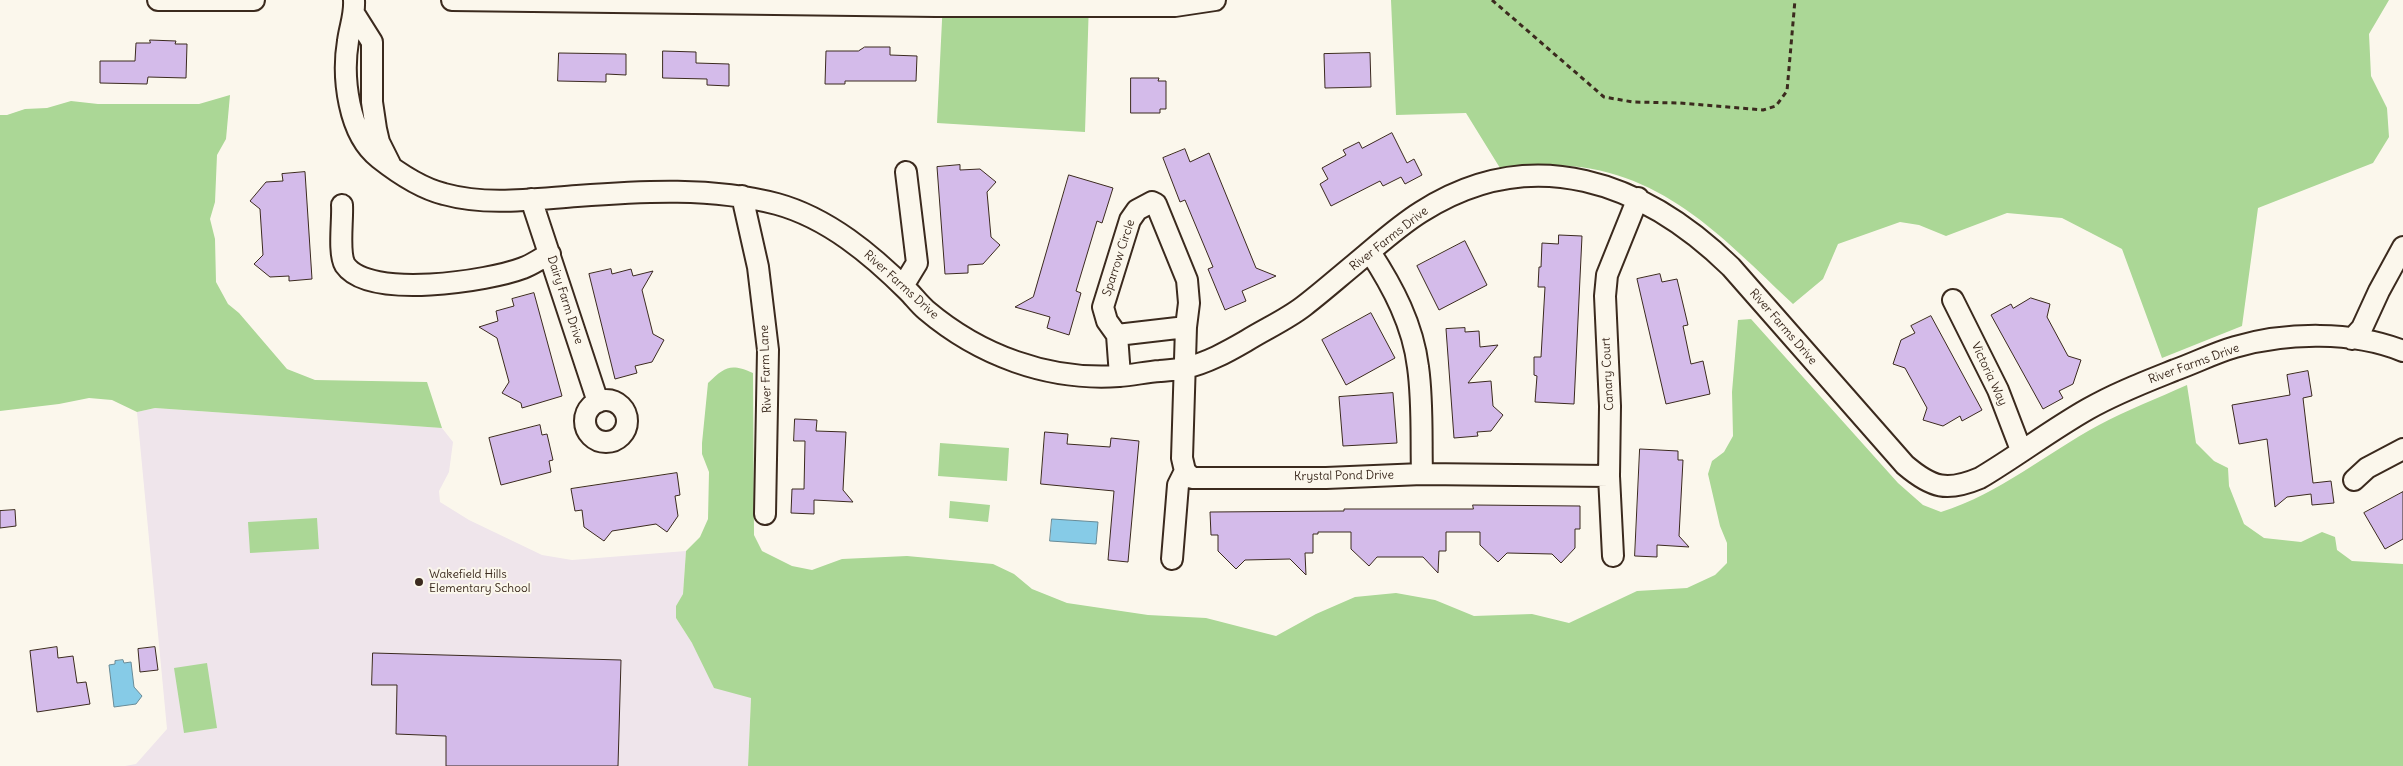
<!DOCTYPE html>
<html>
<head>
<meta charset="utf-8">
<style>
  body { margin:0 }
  canvas { display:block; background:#fbf7ec }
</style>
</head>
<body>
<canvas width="2403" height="766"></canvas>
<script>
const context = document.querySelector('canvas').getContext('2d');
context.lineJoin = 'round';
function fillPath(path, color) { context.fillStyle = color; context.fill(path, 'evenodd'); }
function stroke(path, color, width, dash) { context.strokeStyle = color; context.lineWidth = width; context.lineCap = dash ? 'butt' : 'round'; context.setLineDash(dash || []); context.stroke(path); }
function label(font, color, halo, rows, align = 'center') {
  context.font = font + ' Delius,sans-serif'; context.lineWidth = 4; context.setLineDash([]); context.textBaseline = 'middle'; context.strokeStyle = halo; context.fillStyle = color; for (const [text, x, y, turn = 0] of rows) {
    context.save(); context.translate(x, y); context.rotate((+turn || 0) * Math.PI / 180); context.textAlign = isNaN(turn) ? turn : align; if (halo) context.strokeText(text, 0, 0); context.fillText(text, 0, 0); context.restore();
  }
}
const built = new Path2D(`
  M155 408 442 428 453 442 449 472 439 491 440 502 469 520 542 555 572 560 686 551 683 594 676 606V618L692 643 751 698 748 766H125L136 764 167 729 137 412Z`);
const green = new Path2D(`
  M943 0 1089 1 1085 132 937 123Z
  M1391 0H2389L2369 34 2371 76 2387 108 2389 137 2373 163 2258 208 2242 326 2162 358 2122 249 2062 218 2007 213 1946 236 1919 225 1900 222 1838 244 1823 279 1793 304C1721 236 1660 167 1553 165 1535 164 1517 167 1500 168L1466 113 1396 115Z
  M230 95 226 139 217 155 215 202 210 219 215 239 216 282 228 304 239 313 287 369 315 380 427 382 442 428 155 408 137 412 112 400 89 398 59 404 0 411V115H7L25 109 47 108 71 101 98 104H199Z
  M1751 319 1898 483 1923 505 1941 512C2001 493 2045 454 2099 425 2127 410 2158 398 2187 385L2196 443 2214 461 2228 468 2229 486 2244 524 2264 538 2301 542 2322 532 2335 537 2337 550 2352 561 2403 564V766H748L751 698 714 688 692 643 676 618V606L683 594 686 551 700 537 708 519 709 472 702 454V443L708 383C725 367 730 363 753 373L754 535 762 551 792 566 812 570 842 559 907 556 993 564 1014 574 1032 589 1067 603 1148 615 1206 618 1276 636 1316 614 1355 597 1396 593 1435 600 1474 616 1532 614 1569 623 1637 591 1687 588 1715 575 1727 563V543L1720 526 1708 474 1712 461 1724 452 1733 436 1732 392 1738 320Z
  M940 443 1009 448 1007 481 938 476Z
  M950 501 990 505 988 522 949 518Z
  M317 518 319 549 250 553 248 522Z
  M207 663 217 728 184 733 174 668Z`);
const water = new Path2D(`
  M1052 519 1098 522 1096 544 1050 541Z
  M123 660 124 663 131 662 134 687 142 696 136 704 114 707 109 665 115 664V661Z`);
const building = new Path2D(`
  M150 40 176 41 175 44H187L186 78 148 77 147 84 100 83V61H135L136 43H150Z
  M865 47H890V55L917 56 916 81H845V84H825L826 51H858Z
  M663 51 696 52V63L729 64V86L707 85V79L663 78Z
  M559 53 626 54V75L606 74V82L558 81Z
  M1370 53 1371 87 1325 88 1324 54Z
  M1131 78H1159L1158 81H1166V109H1160V113H1131Z
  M1392 133 1407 163 1414 159 1422 175 1405 184 1401 177 1383 186 1380 181 1331 206 1320 184 1328 179 1322 168 1346 155 1343 150 1359 142 1362 148Z
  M1185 149 1190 162 1209 153 1256 268 1276 276 1242 291 1246 301 1225 310 1208 269 1213 267 1185 200 1180 202 1163 158Z
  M960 165V170L980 169 996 182 987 192 991 237 1000 245 983 264 968 265V273L945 274 937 167Z
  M305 172 312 279 289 281V276L270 277 254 264 263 255 260 209 250 201 266 182 283 181 282 174Z
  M1069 175 1113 188 1102 223 1097 221 1076 291 1081 293 1069 335 1047 328 1050 317 1015 307 1033 297Z
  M1559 235 1582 236 1574 404 1535 402 1537 376 1534 375V357H1541L1545 287H1538L1539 267H1541L1542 243 1558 244Z
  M1465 241 1487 285 1439 310 1417 266Z
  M611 269 612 274 631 269 633 276 653 271 642 290 653 334 664 340 652 362 635 366 637 373 615 379 589 274Z
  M1660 274 1662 282 1677 279 1688 325 1683 326 1691 364 1703 361 1710 394 1666 404 1637 279Z
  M534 293 562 396 522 408 521 403 502 393 509 382 497 338 479 327 498 321 496 311 514 306 512 299Z
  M2031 298 2050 304 2047 317 2068 356 2081 360 2073 384 2059 391 2063 398 2043 409 1991 315 2011 304 2013 308Z
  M1371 313 1395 358 1346 385 1322 340Z
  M1931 316 1982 410 1962 421 1960 416 1943 426 1923 420 1927 408 1905 368 1893 364 1901 340 1915 333 1911 326Z
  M1465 328V332L1479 331 1480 347 1498 345 1468 383 1491 381 1493 406 1503 415 1491 431 1477 432 1478 436 1454 438 1446 329Z
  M2308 371 2312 396 2303 398 2313 483 2331 481 2334 503 2312 505 2311 494 2287 497 2275 507 2267 439 2239 444 2232 405 2290 395 2287 375Z
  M1393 393 1397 443 1343 446 1339 397Z
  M795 419 817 420 816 431 846 432 843 490 853 502 814 500V514L791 513 792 489H804L805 441H794Z
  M540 425 542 435 547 434 553 460 549 461 551 472 501 485 489 438Z
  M1045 432 1068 434 1067 444 1110 447 1111 438 1139 441 1128 562 1108 560 1114 491 1041 484Z
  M1640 449 1678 451V460H1683L1679 536 1689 547 1657 545V557L1635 556Z
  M677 473 680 495 675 496 678 516 667 532 656 524 612 531 604 541 584 527 582 510 575 511 571 489Z
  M2403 492V539L2385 549 2364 513Z
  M1473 505 1580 506V529H1575V548L1561 563 1552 554 1507 553 1498 562 1480 545V532H1446V551H1439L1438 573 1423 557H1377L1369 566 1351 549V532H1318V534H1313V553H1305L1306 575 1290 559 1245 560 1236 569 1218 551V535H1211L1210 512 1344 511V509H1473Z
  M15 510 16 526 0 528V511Z
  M57 647 58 658 73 656 77 683 86 682 90 704 37 712 30 651Z
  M155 647 158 670 140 672 138 649Z
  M373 653 621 660 618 766H446V736L396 734 397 685H372Z`);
const path = new Path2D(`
  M1492 0 1604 97 1633 102 1680 103 1763 110 1776 106 1787 91 1795 0`);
const minor = new Path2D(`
  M158 0H254
  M354 0C355 15 350 26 348 41 342 77 348 134 379 158 398 173 420 188 444 194 487 206 534 199 577 196 643 191 712 187 777 204 828 218 872 255 908 291 914 297 919 304 926 310 979 355 1048 381 1119 376 1133 375 1146 372 1160 371 1168 370 1177 370 1185 368 1207 363 1227 352 1246 341 1265 329 1286 320 1304 306 1321 293 1338 278 1355 264 1377 246 1397 227 1421 212 1532 141 1644 182 1731 267L1905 465C1932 488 1947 492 1980 478 2017 456 2051 430 2088 409 2116 393 2145 382 2175 370 2195 363 2214 353 2235 347 2287 332 2353 331 2403 351
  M452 0 936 6H1175L1215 0
  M355 15 372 42V102L376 129 379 142 390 164
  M742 196 758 267 768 350 765 514
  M531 199 598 402
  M342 205C343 220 338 253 345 265 369 300 489 281 523 268 532 265 541 258 550 254
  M1370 252C1393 287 1413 325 1418 367 1423 402 1421 438 1422 474
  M903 286 917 263 906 172
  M1953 300 1998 390 2021 450
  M1117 335 1186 327
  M2352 339 2362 328 2379 291 2403 247
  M1120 376 1117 335 1107 321 1103 307 1130 220 1137 210 1152 202 1156 204 1187 280 1189 303 1186 327 1182 458 1185 471 1192 478H1326L1422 474 1609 476
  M585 421a21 21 0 1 1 42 0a21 21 0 1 1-42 0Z
  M2354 480 2367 468 2403 449
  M1613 556 1609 476 1610 406 1605 296 1607 275 1638 198
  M1172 559 1178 485 1185 471`);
const markers = [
  [419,582,5,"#3b2a1e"]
];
const streetNames = [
  ["River Farms Drive",1389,239,-38],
  ["Sparrow Circle",1119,258,-72],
  ["River Farms Drive",901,285,42],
  ["Dairy Farm Drive",565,300,72],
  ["River Farms Drive",1783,327,49],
  ["River Farms Drive",2194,364,-20],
  ["River Farm Lane",766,369,-92],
  ["Canary Court",1608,374,-93],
  ["Victoria Way",1989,374,65],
  ["Krystal Pond Drive",1344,476,-1]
];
const poiNames = [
  ["Wakefield Hills",429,575],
  ["Elementary School",429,589]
];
fillPath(built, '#efe5eb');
fillPath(green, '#abd796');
fillPath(water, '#86cbe7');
stroke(water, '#688b97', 1);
fillPath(building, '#d4bbea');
stroke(building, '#3b2a1e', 1);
stroke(minor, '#3b2a1e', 24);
stroke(path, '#3b2a1e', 3, [5, 4]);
stroke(minor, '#fbf7ec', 20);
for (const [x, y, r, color] of markers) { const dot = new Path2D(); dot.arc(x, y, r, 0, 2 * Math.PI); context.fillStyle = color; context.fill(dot); stroke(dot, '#fbf7ec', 2); }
label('12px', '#3b2a1e', '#fbf7ec', streetNames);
label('12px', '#3b2a1e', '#fbf7ec', poiNames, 'left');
</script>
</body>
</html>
